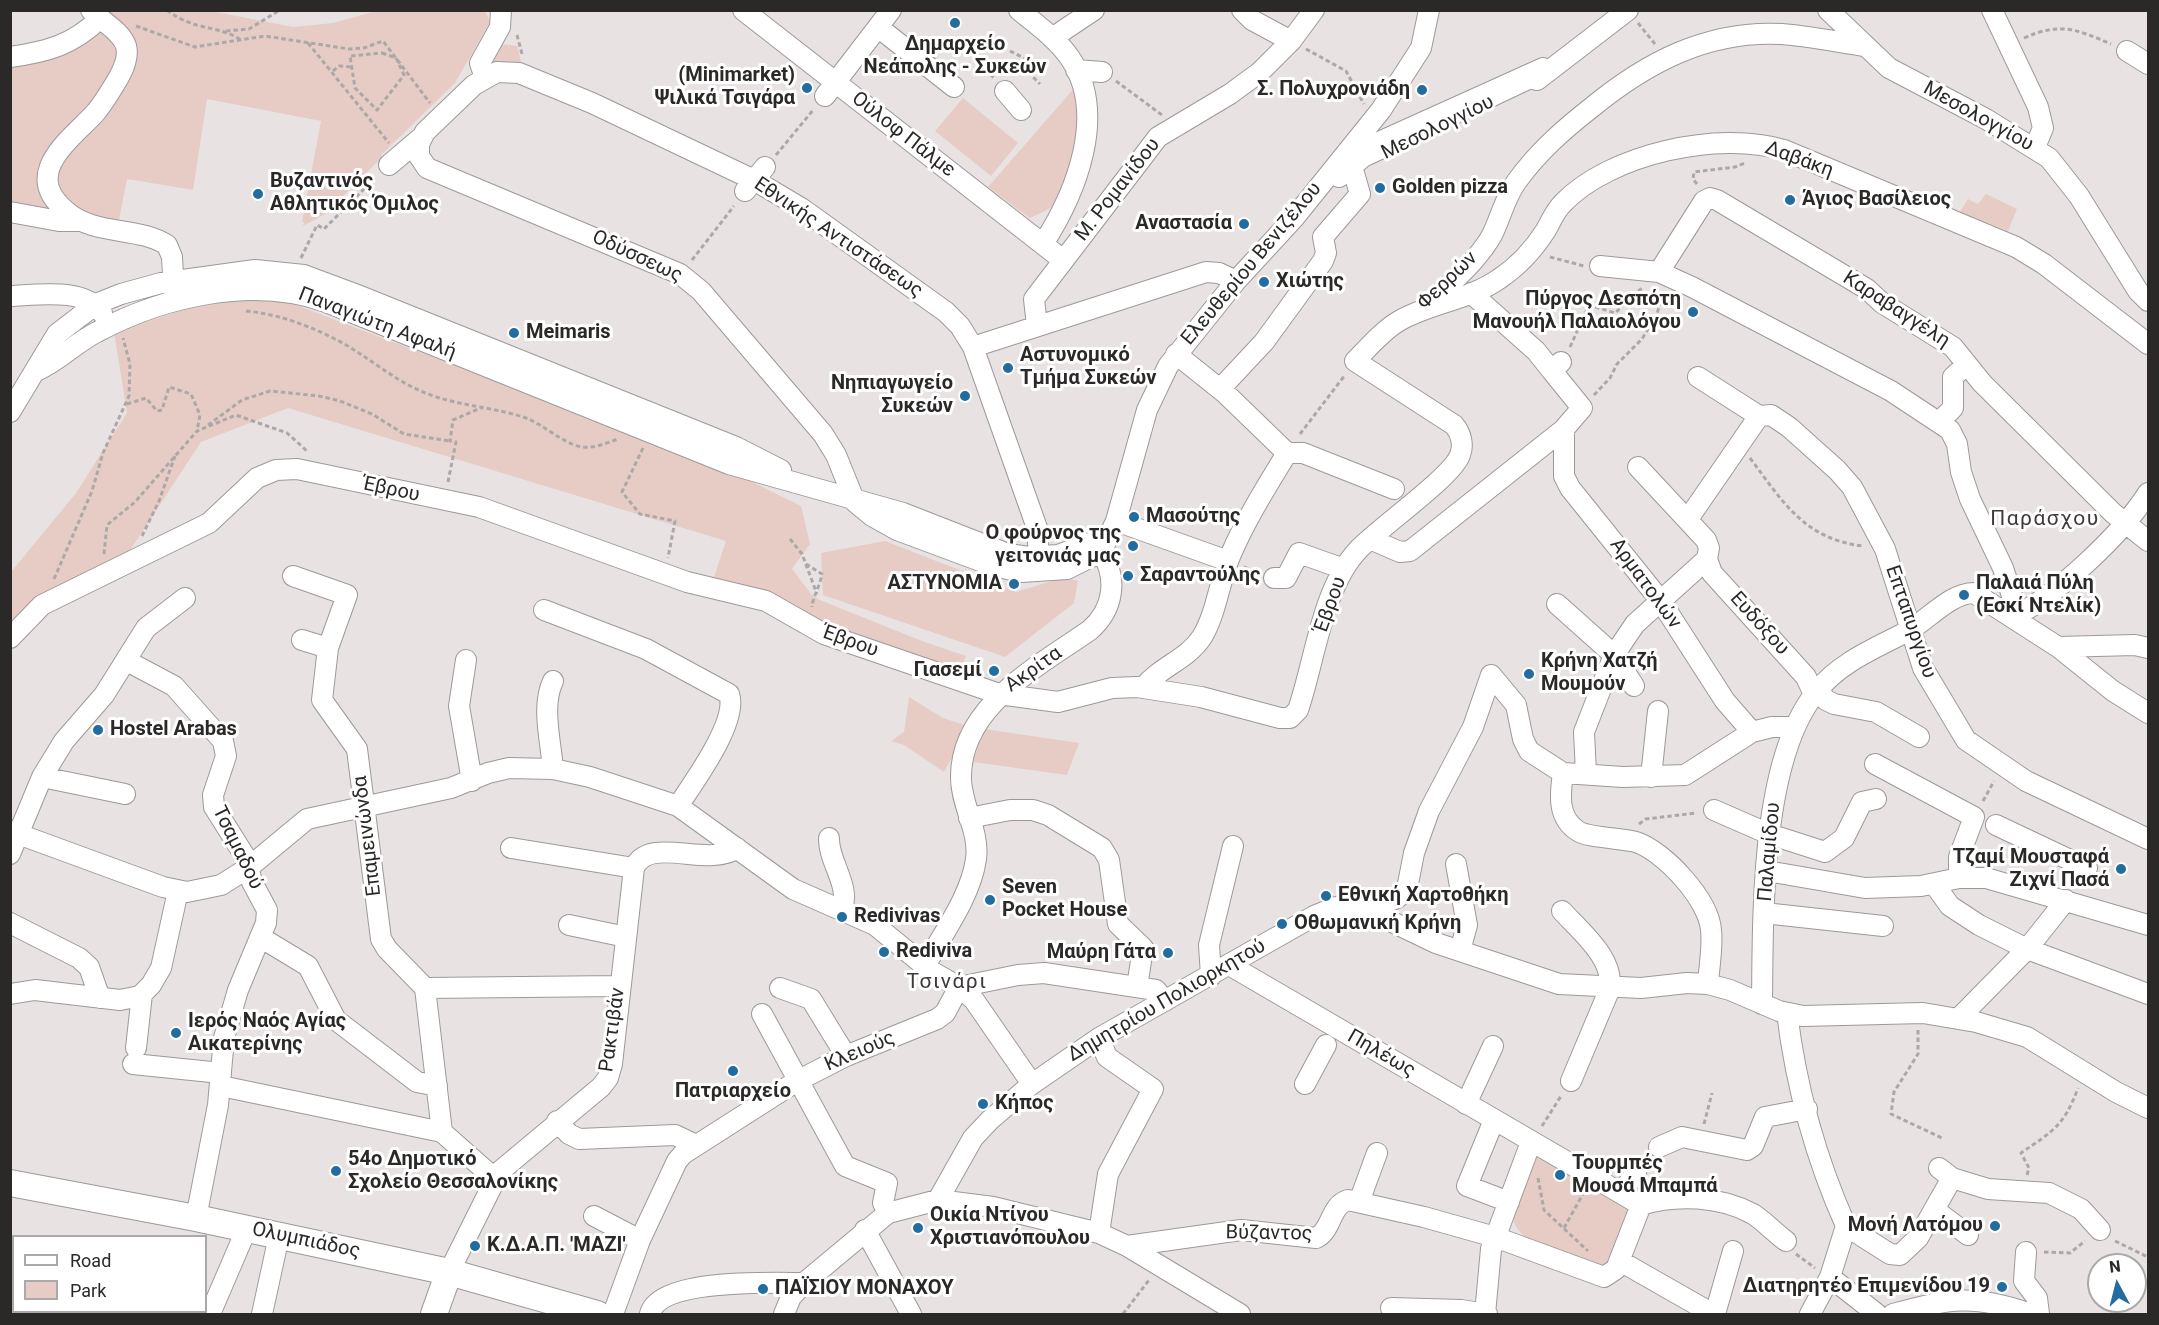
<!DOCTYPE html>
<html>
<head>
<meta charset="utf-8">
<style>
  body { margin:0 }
  #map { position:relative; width:2159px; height:1325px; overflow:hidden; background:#e8e3e2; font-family:Roboto,sans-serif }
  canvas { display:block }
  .frame { position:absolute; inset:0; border:12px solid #2a2928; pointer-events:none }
  .legend { position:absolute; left:12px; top:1235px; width:195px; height:78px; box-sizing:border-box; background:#fff; border:2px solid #aaa9a9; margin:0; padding:8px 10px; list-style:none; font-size:18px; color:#2a2928 }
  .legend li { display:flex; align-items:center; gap:12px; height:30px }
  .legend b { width:30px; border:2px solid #aaa9a9 }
  .north { position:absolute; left:2087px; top:1253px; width:60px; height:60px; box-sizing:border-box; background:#fff; border:2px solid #aaa9a9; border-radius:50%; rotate:353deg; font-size:16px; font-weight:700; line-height:24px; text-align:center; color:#2a2928 }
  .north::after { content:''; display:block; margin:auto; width:21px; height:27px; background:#226c9f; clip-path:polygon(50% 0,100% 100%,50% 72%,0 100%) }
</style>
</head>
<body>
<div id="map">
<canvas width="2159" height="1325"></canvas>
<div class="frame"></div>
<ul class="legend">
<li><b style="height:8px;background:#fff"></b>Road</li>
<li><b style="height:16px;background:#e6ccc5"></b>Park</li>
</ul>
<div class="north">N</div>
</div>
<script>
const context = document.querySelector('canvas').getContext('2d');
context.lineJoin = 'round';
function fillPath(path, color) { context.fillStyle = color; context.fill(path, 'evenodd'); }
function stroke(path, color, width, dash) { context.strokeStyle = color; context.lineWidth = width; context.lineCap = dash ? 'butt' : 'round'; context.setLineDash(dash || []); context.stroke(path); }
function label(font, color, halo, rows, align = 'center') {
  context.font = font + ' Roboto,sans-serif'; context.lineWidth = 6; context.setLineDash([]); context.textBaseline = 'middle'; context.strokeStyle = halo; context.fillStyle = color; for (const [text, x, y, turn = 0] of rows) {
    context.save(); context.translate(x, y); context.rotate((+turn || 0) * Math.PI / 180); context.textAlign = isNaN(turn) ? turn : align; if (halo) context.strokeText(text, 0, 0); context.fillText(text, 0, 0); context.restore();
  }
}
const green = new Path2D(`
  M94 11H211L293 27 333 23 376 11H485L490 22 455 83 381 155 382 157 325 214 303 226 304 222H302L321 121 207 99 193 190 127 179 118 225 11 203V64L41 59Z
  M501 44 517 46 523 68 490 67 491 59Z
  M1076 86C1080 130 1073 163 1057 205L1030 218 988 187Z
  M963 98 1018 143 991 176 935 131Z
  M1986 194 2017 209 2008 231 1960 212 1968 199 1978 204Z
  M253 300 291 303 726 469 801 506 810 544 792 569 812 595 820 600 922 641 966 656 958 674 712 583 726 541 288 408 201 442 125 558 11 634V572L76 493 127 413 114 332 202 304Z
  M885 541 1016 592 1065 577 1078 581 1074 603 1005 657 823 595 821 553Z
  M909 697 943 718 965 725 962 739 944 772 904 745 891 741 904 732Z
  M984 729 1079 743 1067 775 973 762Z
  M1537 1151 1632 1209 1603 1273C1579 1263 1515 1245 1513 1217Z`);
const path = new Path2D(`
  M167 10C193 31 219 25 241 40
  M1638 23 1655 44
  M136 26 195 47 265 36 349 49 364 48 383 41 430 103
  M226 31 249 29 280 10
  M517 35 522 54
  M2024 38C2060 22 2076 29 2111 44
  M308 43 389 143
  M1306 49 1346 71 1364 104
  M1010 51 1024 58 1029 73 1040 84
  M382 53 396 58 404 75 377 110 355 88 350 56Z
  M985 69 994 78
  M333 71 339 66 352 67
  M1116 81 1162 115
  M776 155 814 109
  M1697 184 1693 179 1694 172 1735 167 1745 163
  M1550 257 1584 266
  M301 258 317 225 324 229 377 176
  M692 260 734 206
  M246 311C277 314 305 324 333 338 366 354 393 381 428 394 459 406 494 407 526 418 547 426 569 450 591 447 600 446 609 442 618 439
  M1570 347 1589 305 1615 313 1642 288
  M1594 395 1610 378 1617 364 1642 339 1657 314 1663 293
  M127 404 146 398 157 411 162 410 169 387 191 394 200 415 197 431
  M208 425 242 400 270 391 319 396 340 401 372 414 404 434 450 441
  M1300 434 1345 375
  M643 448 622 492 640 514 675 521 668 558
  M1750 458C1783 502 1804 539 1863 546
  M448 482 456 442 450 441 453 420 483 407
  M142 536 159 501 175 456
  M790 539 802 554 817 594
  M104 554 107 525 135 502 197 431 236 415 287 433 308 452
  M806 564 822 574C820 586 812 599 812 607
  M1244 567 1257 572
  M54 579 92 491 103 453 129 396 130 364 123 338
  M1983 801 1994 781
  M1639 824 1646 819 1696 813
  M1918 1030V1054L1894 1092 1891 1114 1942 1138
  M1704 1124 1712 1093
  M1542 1126 1561 1096
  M2027 1175 2029 1168 2021 1153C2053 1131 2064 1126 2078 1088
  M1538 1178 1544 1210 1588 1251
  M1564 1228 1584 1192
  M2115 1241 2148 1257
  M2044 1252 2070 1253 2085 1241
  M1796 1254 1815 1268
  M1123 1314 1149 1280`);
const minor = new Path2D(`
  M91 10C102 22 121 31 126 46 129 57 124 68 119 77 112 89 105 101 96 112 72 139 19 173 67 212 96 236 137 226 167 245L172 257 174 293
  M743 10 1063 260
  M1019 10C1037 25 1057 39 1070 58 1108 114 1076 193 1043 244
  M1242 10 1252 20 1291 41
  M1828 10 1889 68 1986 119 2049 158 2079 196 2138 291 2148 301
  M1992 10 2038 107 2043 128 2035 147
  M878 27 954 87
  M1052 38 1094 10
  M2127 51 2148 64
  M10 57C46 52 73 45 99 19
  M1543 68V72L1363 157 1339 177 1359 151Z
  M1076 70 1102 72
  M485 78 480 63 500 27 501 10
  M1537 80 1628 10
  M1005 91 1021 110
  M825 96 891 10
  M389 165 422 137
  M745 191 765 167
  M10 212 59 221H80
  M1600 266 1659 272 1692 287 1891 391 1950 430 1957 444 1961 472 1970 499 2003 568 2015 605 2013 617
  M1659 272 1704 201 1710 198 1717 200 1867 289 1882 303 1953 347 1982 383 2113 513 2148 541
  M1471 293 1536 351 1552 371
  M10 296C38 295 85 287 102 313
  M1428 306C1449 284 1477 262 1492 235 1501 217 1505 197 1517 181 1538 152 1563 130 1591 108 1647 62 1708 30 1782 34 1809 36 1837 42 1864 46
  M1037 326 1034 299 1158 137 1230 94 1260 72 1291 41 1314 10
  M973 347 1206 272 1219 273 1236 281
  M1176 354 1226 394 1287 453
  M36 371C58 362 75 343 97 332 164 296 253 276 326 302L729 464 903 513 1008 554 1029 557 1058 555 1106 537
  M1698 377 1759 416 1771 415 1789 427 1837 470 1852 487 1885 549 1923 668 1966 740 2026 781 2148 839
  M1220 389 1264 342 1323 261 1326 253 1323 237 1360 194 1354 173
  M10 412 57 334 96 304 121 294 161 283 255 270 304 275 355 294 736 447 781 470
  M1939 422 1953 408V377L1967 364
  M1564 429V476L1570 488 1660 600 1725 701 1752 732
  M1287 453H1303L1394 489
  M1638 467 1706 540 1709 548 1707 559 1712 573 1806 677 1811 688 1818 690 1826 700 1834 704 1876 712 1919 737
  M1688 519 1759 416
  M1116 521 1228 561
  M1370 539 1400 552 1410 551 1564 429 1582 408 1552 371 1561 362
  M1039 557 1037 528 973 347 960 326 946 312 801 208 754 180 592 103 519 73 497 72 474 85 425 132 419 144V156L427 168 680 274 701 291 823 434 836 455 855 502 872 516 897 530 994 566 1021 572 1067 569 1097 554 1105 544 1116 521 1147 410 1168 366 1236 281 1294 218 1381 110 1421 48 1429 10
  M293 576 347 595 328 648 322 700 357 749 381 939 387 949 425 988 442 1132
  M1274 578H1286L1299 553 1344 569
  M1557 604 1614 655 1634 686
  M544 610 646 649 729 694C739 721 693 783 678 806
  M2013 617C2056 596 2122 534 2148 493
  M10 638 42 605 209 523 257 478 276 470 297 469 479 507 687 582 766 601 824 634 999 694 1058 702 1112 688 1137 687 1201 697 1280 718H1290L1298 710C1315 661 1322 587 1359 549 1380 527 1452 477 1460 455 1464 445 1461 433 1454 425L1355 361C1369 347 1382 331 1399 321 1430 303 1469 300 1499 279 1517 267 1534 249 1546 230 1551 221 1555 211 1563 203 1610 154 1719 130 1784 150L2016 247 2044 264 2148 344
  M302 640 328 648
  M2058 647 2135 645 2148 648
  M466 660 459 706 472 781
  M127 661 174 686 223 741 226 756 213 795 214 807 246 858 252 882 267 910 266 923 238 990 224 1038 218 1105 196 1218
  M1491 675 1516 705 1523 739 1529 751 1563 773 1623 777 1685 775 1752 732 1772 727H1794
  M553 681C541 706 551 742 553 769
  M1143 688C1159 667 1187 660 1202 637 1217 612 1219 581 1231 554 1246 519 1267 486 1287 453
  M1875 764 1974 817 1959 857V878
  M1563 773C1560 794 1557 818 1578 831 1588 838 1622 838 1636 842 1664 851 1709 900 1711 930 1713 947 1709 967 1708 984
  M1586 774 1584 732 1614 655 1635 624 1707 559
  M42 777 125 794
  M1651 777 1658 711
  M1714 810 1769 834 1825 852 1844 838 1862 802 1876 799
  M969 818 1010 810H1033L1048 815 1102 848 1109 860 1118 924 1143 948 1137 987
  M1996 825 2087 868
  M10 831 163 887 187 892 221 885 248 868 307 819 451 788 488 773 509 768 553 769 590 777 678 806 793 889 875 925 931 971 959 987 974 1000 1032 1084
  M829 838C828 861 851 886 842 909
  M511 848 634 868
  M10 854 42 777 64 741 104 695 146 628 185 598
  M1456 864 1467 925 1460 951
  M1767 871 1865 888 1921 886 1959 878H1986L2148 925
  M1934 884 1950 906 1979 925 2027 949 2148 994
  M1562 911C1580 931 1619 962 1608 993L1571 1081
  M1372 912 1380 905 1397 898 1407 889 1414 853 1429 811 1473 727 1491 675
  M1764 913 1883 926
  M10 923 79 958 89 967 100 998
  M569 925 626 937
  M260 937 308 966 336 1020 417 1082 437 1086
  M925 966C943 933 971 896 976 859 980 832 961 805 961 778 960 706 1039 666 1090 630 1114 609 1118 578 1101 551
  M1231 966 1641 1205
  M1211 976 1209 945 1233 846
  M959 987 1018 975 1044 973 1156 990 1165 1001
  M425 988 619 986
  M780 988 811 999 846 1056
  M10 994 35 990 120 1000 140 996 151 985 161 968 178 891
  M1762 1004C1763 917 1760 759 1817 691 1840 662 1876 648 1908 631 1928 620 1950 593 1974 593L2058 647 2113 691 2148 713
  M1787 1013C1796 1086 1816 1159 1846 1226L1830 1277 1810 1314
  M762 1014 845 1166 887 1183 883 1203 888 1213
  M1959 1018 2027 949 2066 900
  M1099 1038 1107 1057 1153 1089 1108 1174 1099 1233
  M136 1048 142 994
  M133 1064 221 1073
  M1305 1084 1326 1045
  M221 1086 442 1132 494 1178
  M1466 1104 1493 1046
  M1494 1120 1467 1186 1509 1202
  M557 1121 569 1134 579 1139 675 1135 696 1145
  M1659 1147 1682 1137 1747 1150 1753 1146 1765 1117 1807 1109
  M1939 1168 1952 1178 1988 1189 2049 1193 2081 1209 2100 1230
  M1621 1193 1636 1173
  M938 1200 973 1138 990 1120 1032 1084 1099 1038 1314 916 1336 907H1361L1436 943 1559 984 1641 988 1687 983 1708 984 1730 990 1779 1011 1803 1016 1923 1013 1976 1022 2027 1037 2116 1092 2148 1108
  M1359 1202 1377 1153
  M1641 1205C1676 1194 1720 1196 1753 1214 1764 1221 1775 1233 1786 1241
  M1935 1210 1968 1235
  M594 1216 640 1240
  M1846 1226 1890 1254 1900 1255 1918 1238 1952 1178
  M865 1230 911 1314
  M1127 1246 1241 1230 1316 1238C1332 1231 1330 1205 1348 1200L1424 1217 1495 1237 1604 1277 1616 1269 1641 1205
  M2026 1252 2024 1281 2037 1298 2039 1314
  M1620 1261 1713 1314
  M449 1272 499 1172 601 1087 608 1078 612 1064 634 868C649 834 708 869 737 848
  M1830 1277 1877 1314
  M1391 1308 1461 1310 1487 1314
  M210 1314 247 1228
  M262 1314 279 1236
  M613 1314 640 1240 677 1161 683 1154 797 1081 846 1056 937 1019 945 1013 959 987
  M650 1314C659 1278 772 1283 804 1283
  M784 1314 791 1297 804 1283 888 1213 938 1200 993 1207 1099 1233 1127 1246 1240 1314
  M1485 1314 1491 1249 1531 1142
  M1715 1314 1733 1251
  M1893 1314C1951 1298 1973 1294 2031 1314`);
const major = new Path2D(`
  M10 1183 196 1218 449 1272 597 1314
  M434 1314 449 1272`);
const markers = [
  [955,23,6,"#226c9f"],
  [807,88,6,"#226c9f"],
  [1422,90,6,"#226c9f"],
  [1380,188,6,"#226c9f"],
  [258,194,6,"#226c9f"],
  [1790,200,6,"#226c9f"],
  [1244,224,6,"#226c9f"],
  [1264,282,6,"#226c9f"],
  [1693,312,6,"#226c9f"],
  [514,333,6,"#226c9f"],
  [1008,368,6,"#226c9f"],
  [965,396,6,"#226c9f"],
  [1134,517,6,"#226c9f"],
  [1133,546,6,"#226c9f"],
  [1128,576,6,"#226c9f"],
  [1014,584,6,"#226c9f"],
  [1964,595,6,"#226c9f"],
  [994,671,6,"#226c9f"],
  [1529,674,6,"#226c9f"],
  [98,730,6,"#226c9f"],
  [2121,869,6,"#226c9f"],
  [1326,896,6,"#226c9f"],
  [990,900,6,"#226c9f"],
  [842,917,6,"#226c9f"],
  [1282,924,6,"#226c9f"],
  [884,952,6,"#226c9f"],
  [1168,953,6,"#226c9f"],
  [176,1033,6,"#226c9f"],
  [733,1071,6,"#226c9f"],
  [983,1104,6,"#226c9f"],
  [336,1171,6,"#226c9f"],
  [1560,1175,6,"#226c9f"],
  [1995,1226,6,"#226c9f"],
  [918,1228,6,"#226c9f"],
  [475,1246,6,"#226c9f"],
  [2002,1287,6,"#226c9f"],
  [763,1289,6,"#226c9f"]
];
const poiNames = [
  ["Δημαρχείο",955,45,"center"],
  ["Νεάπολης - Συκεών",955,68,"center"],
  ["(Minimarket)",795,76,"right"],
  ["Ψιλικά Τσιγάρα",795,99,"right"],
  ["Σ. Πολυχρονιάδη",1410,90,"right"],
  ["Βυζαντινός",270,182],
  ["Αθλητικός Όμιλος",270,205],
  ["Golden pizza",1392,188],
  ["Άγιος Βασίλειος",1802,200],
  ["Αναστασία",1232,224,"right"],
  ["Χιώτης",1276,282],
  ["Πύργος Δεσπότη",1681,300,"right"],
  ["Μανουήλ Παλαιολόγου",1681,323,"right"],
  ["Meimaris",526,333],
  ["Αστυνομικό",1020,356],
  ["Τμήμα Συκεών",1020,379],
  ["Νηπιαγωγείο",953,384,"right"],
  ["Συκεών",953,407,"right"],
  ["Μασούτης",1146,517],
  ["Ο φούρνος της",1121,534,"right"],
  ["γειτονιάς μας",1121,557,"right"],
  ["Σαραντούλης",1140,576],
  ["ΑΣΤΥΝΟΜΙΑ",1002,584,"right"],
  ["Παλαιά Πύλη",1976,584],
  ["(Εσκί Ντελίκ)",1976,607],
  ["Κρήνη Χατζή",1541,662],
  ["Μουμούν",1541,685],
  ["Γιασεμί",982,671,"right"],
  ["Hostel Arabas",110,730],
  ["Τζαμί Μουσταφά",2109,858,"right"],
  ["Ζιχνί Πασά",2109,881,"right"],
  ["Seven",1002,888],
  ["Pocket House",1002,911],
  ["Εθνική Χαρτοθήκη",1338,896],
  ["Redivivas",854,917],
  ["Οθωμανική Κρήνη",1294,924],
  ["Rediviva",896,952],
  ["Μαύρη Γάτα",1156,953,"right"],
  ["Ιερός Ναός Αγίας",188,1022],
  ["Αικατερίνης",188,1045],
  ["Πατριαρχείο",733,1092,"center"],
  ["Κήπος",995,1104],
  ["54ο Δημοτικό",348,1160],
  ["Σχολείο Θεσσαλονίκης",348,1183],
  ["Τουρμπές",1572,1164],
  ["Μουσά Μπαμπά",1572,1187],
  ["Οικία Ντίνου",930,1216],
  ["Χριστιανόπουλου",930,1239],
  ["Μονή Λατόμου",1983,1226,"right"],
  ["Κ.Δ.Α.Π. 'ΜΑΖΙ'",487,1246],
  ["Διατηρητέο Επιμενίδου 19",1990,1287,"right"],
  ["ΠΑΪΣΙΟΥ ΜΟΝΑΧΟΥ",775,1289]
];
const streetNames = [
  ["Μεσολογγίου",1978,117,29],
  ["Μεσολογγίου",1438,128,-26],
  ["Ούλοφ Πάλμε",903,135,38],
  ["Δαβάκη",1799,160,20],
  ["Μ. Ρομανίδου",1118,190,-52],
  ["Εθνικής Αντιστάσεως",838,238,34],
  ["Οδύσσεως",637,257,25],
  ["Ελευθερίου Βενιζέλου",1252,264,-50],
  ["Φερρών",1448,281,-44],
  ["Καραβαγγέλη",1896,310,33],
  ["Παναγιώτη Αφαλή",377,324,21],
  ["Έβρου",391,490,12],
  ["Αρματολών",1645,584,54],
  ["Έβρου",1331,605,-70],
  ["Επταπυργίου",1910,622,71],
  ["Ευδόξου",1759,624,48],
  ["Έβρου",850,642,20],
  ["Ακρίτα",1034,670,-35],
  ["Επαμεινώνδα",368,836,-97],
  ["Τσαμαδού",237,848,64],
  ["Παλαμίδου",1770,852,-85],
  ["Δημητρίου Πολιορκητού",1167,1001,-30],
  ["Ρακτιβάν",613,1030,-82],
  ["Κλειούς",860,1052,-23],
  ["Πηλέως",1381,1054,30],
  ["Βύζαντος",1269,1234,1],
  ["Ολυμπιάδος",306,1241,12]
];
const neighbourhoodNames = [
  ["Παράσχου",2045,520],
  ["Τσινάρι",947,983]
];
fillPath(green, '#e6ccc5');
stroke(minor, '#9e9998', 22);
stroke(major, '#9e9998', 28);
stroke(path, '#aca8a7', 3, [4.5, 3]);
stroke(minor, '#fff', 20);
stroke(major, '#fff', 26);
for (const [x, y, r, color] of markers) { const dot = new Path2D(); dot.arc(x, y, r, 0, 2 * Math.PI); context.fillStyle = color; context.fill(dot); stroke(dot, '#fff', 2); }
label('bold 20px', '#2a2928', '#fff', poiNames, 'left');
label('20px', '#2a2928', '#fff', streetNames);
context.letterSpacing = '1.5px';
label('21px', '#3d3a39', '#fff', neighbourhoodNames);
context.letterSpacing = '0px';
</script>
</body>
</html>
